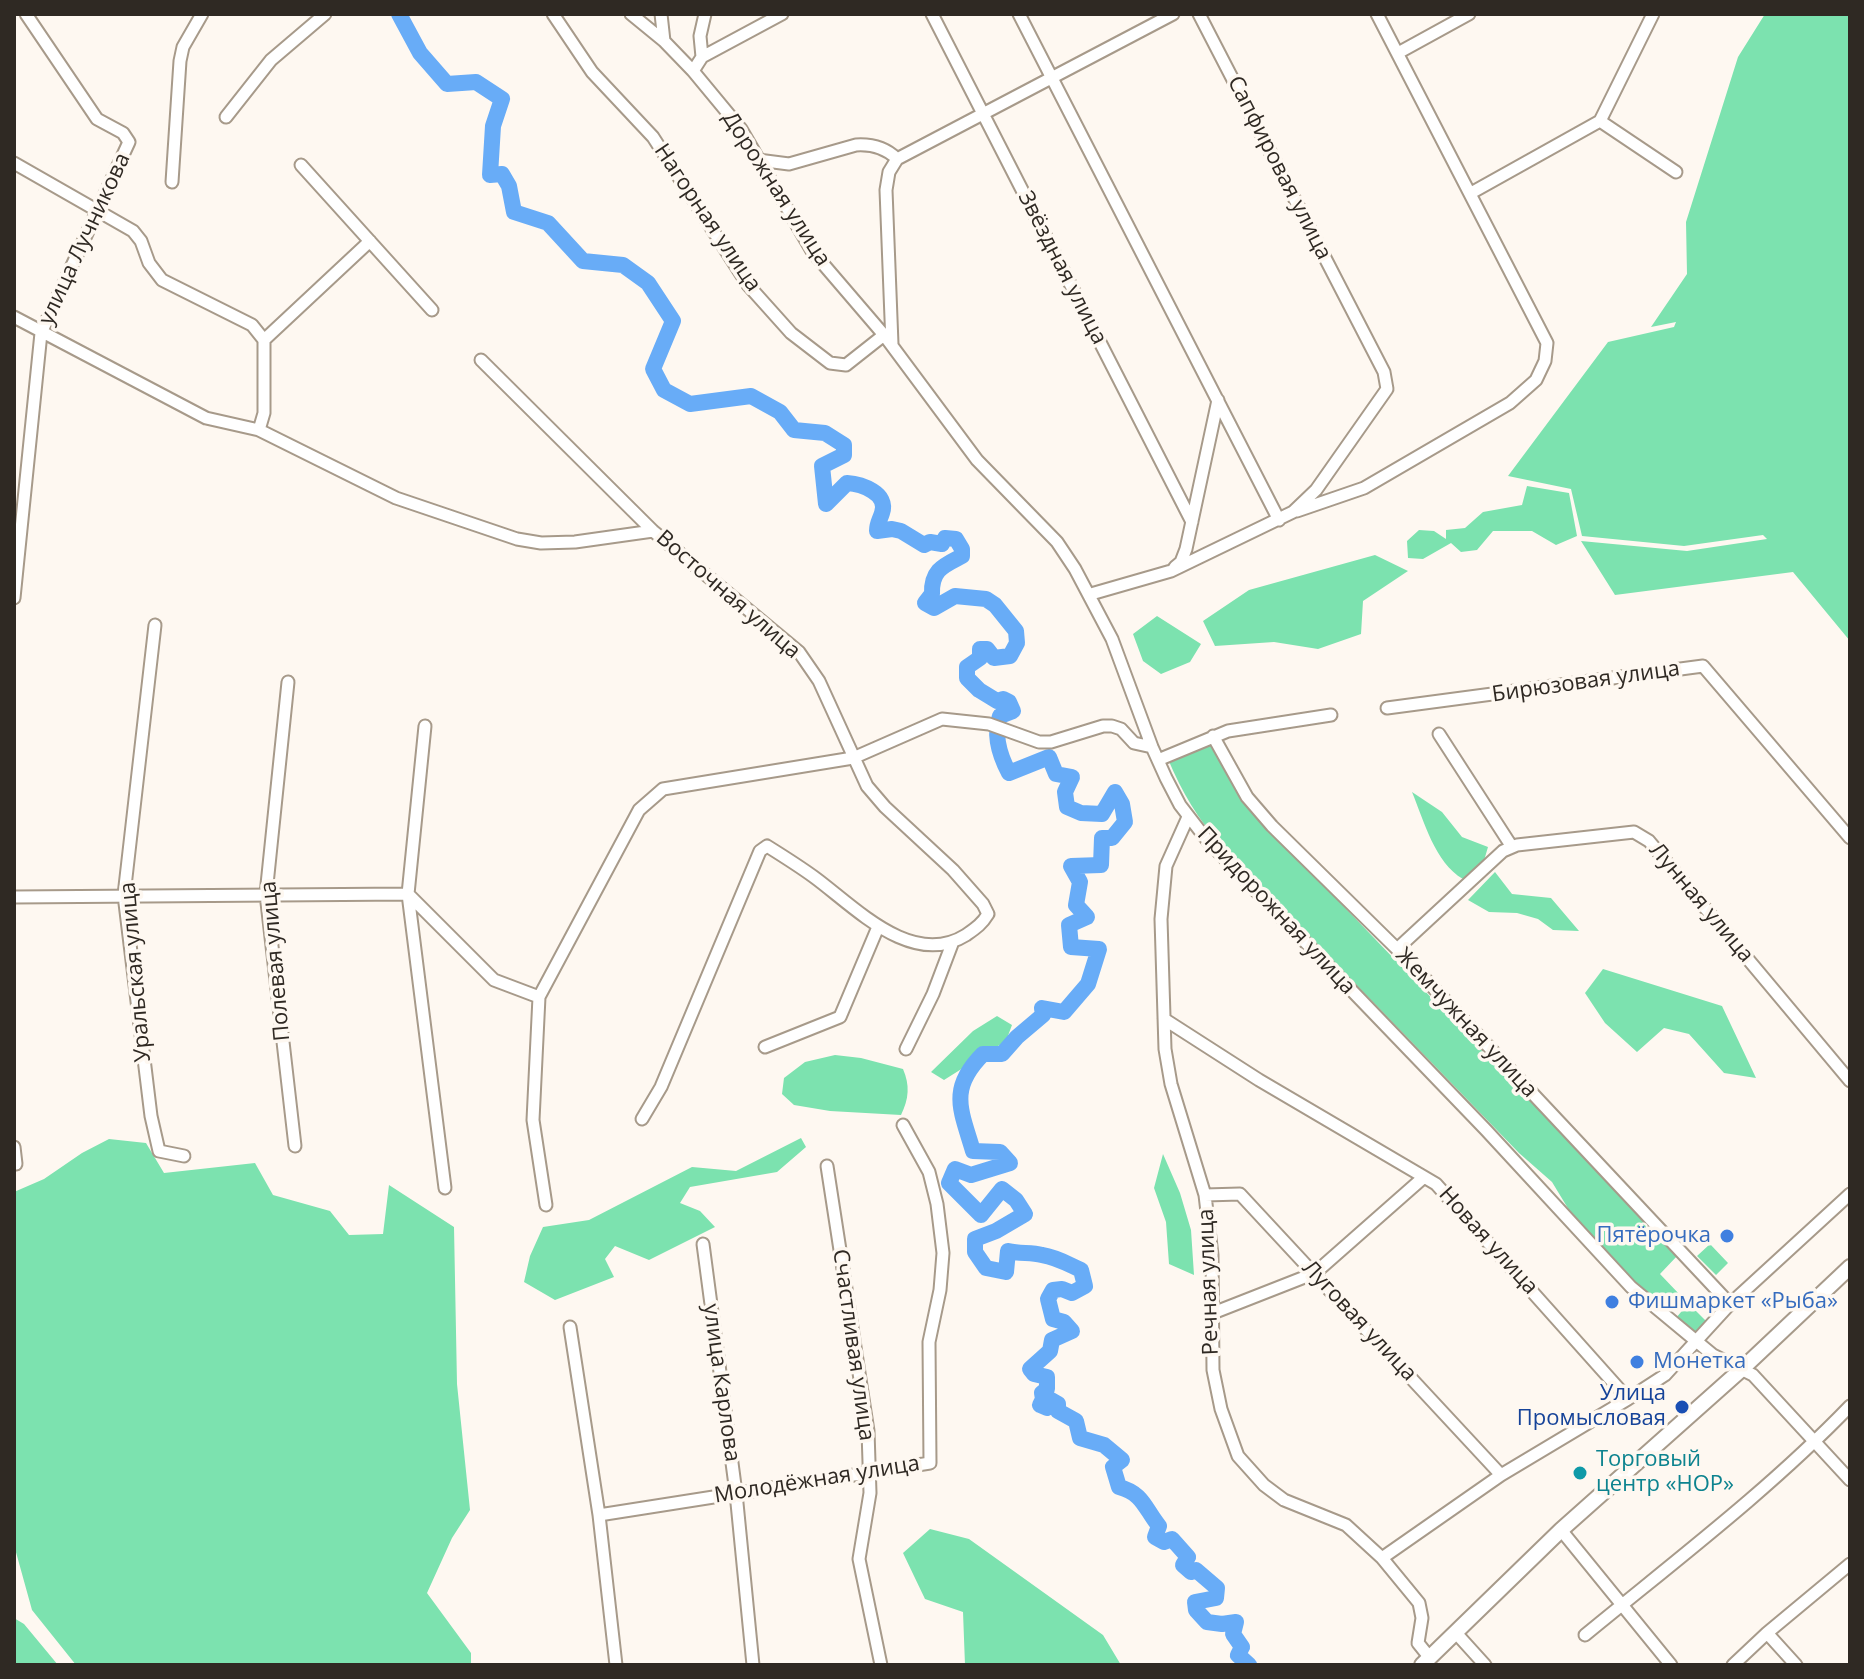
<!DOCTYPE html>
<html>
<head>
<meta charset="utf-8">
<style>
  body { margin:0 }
  #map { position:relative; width:1864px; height:1679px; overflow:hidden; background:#fef8f1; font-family:"Open Sans",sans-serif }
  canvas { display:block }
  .frame { position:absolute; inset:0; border:16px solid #2f2923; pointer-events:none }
</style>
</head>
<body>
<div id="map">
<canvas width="1864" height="1679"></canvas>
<div class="frame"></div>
</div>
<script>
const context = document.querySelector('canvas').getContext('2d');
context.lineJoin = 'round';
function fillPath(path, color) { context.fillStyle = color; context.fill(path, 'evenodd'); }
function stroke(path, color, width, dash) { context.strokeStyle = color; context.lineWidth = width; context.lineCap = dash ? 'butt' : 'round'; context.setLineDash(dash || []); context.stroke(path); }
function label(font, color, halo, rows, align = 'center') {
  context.font = font + ' "Open Sans",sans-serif'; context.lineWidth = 7; context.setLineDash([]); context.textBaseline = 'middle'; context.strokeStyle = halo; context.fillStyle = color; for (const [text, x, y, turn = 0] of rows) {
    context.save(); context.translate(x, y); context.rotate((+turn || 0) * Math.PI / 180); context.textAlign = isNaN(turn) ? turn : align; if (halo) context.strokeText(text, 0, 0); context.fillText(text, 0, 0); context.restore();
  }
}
const green = new Path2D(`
  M1765 14H1850V641L1793 572 1615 595 1581 541 1687 551 1767 539 1763 535 1684 546 1582 536 1571 489 1508 476 1608 342 1674 327 1676 322 1651 327 1687 274 1686 222 1738 57Z
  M1527 486 1569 493 1577 536 1556 545 1532 531H1493L1477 550 1461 552 1451 543 1423 559 1408 558 1407 541 1419 530 1434 531 1446 539V530L1465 528 1483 512 1522 505Z
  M1375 555 1408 571 1363 601 1361 634 1318 649 1274 642 1215 646 1203 621 1249 590Z
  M1157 616 1201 644 1190 662 1161 674 1143 661 1133 634Z
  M1210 742 1283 843 1678 1255 1660 1274 1681 1296 1671 1311 1668 1312 1642 1289 1569 1210 1552 1182 1519 1153 1223 847C1198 820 1182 792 1168 759Z
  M1412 792 1442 812 1462 837 1488 847 1483 864 1463 879C1435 863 1424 821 1412 792Z
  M1495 872 1512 894 1551 898 1579 931 1553 930 1538 919 1517 913 1489 912 1468 900Z
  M1603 969 1722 1006 1756 1078 1724 1073 1689 1034 1664 1028 1637 1052 1605 1023 1585 993Z
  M997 1016 1012 1025 1006 1041 944 1080 931 1072 973 1031Z
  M835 1055 861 1058 903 1069C910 1085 909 1099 901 1115L830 1111 794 1105 782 1094 784 1078 805 1062Z
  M801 1138 806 1147 777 1172 690 1187 680 1203 700 1211 715 1227 649 1260 615 1246 605 1259 614 1277 555 1300 524 1282 530 1256 543 1227 589 1220 692 1167 736 1171Z
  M109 1139 146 1143 164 1173 255 1163 273 1195 330 1211 349 1235 383 1234 389 1185 454 1227 457 1384 470 1510 452 1538 427 1593 471 1653V1665H76L32 1610 14 1545V1192L44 1179 82 1153Z
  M1163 1154 1180 1193 1191 1230 1194 1275 1169 1264 1166 1222 1154 1188Z
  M1710 1244 1728 1263 1716 1275 1697 1256Z
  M1690 1305 1706 1321 1695 1332 1676 1318 1686 1306Z
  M930 1529 969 1539 1103 1635 1121 1665H965L963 1612 925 1599 903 1553Z
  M14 1618 24 1624 58 1665H14Z`);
const river = new Path2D(`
  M399 14 420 53 447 84 476 82 502 99 493 126 490 175 502 174 509 186 514 212 548 223 583 261 623 265 648 283 673 321 653 369 664 390 690 404 751 396 780 412 794 430 825 433 844 445V455L822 466 826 504 847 483C861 484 889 493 882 513 880 520 877 523 877 531L892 529 901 531 924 545 930 542 942 544 945 538 956 539 962 549V556C945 565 931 569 932 594L925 603 934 608 955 596 986 599 995 605 1016 631 1017 643 1010 656 994 658 987 649H980V658L967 667V678L979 690 997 701 1003 699 1009 702 1013 711 1000 716C993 735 1000 756 1009 773L1049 757 1056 774 1072 777 1065 792 1067 807 1081 813 1102 814 1115 792 1122 804 1125 822 1112 838H1102L1101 865 1071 866 1080 882 1076 905 1087 917 1069 925 1071 947 1099 949 1088 984 1064 1012 1042 1008 1043 1015 1017 1037 1002 1054H983C948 1089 961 1110 973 1151L1000 1152 1010 1163 971 1175 955 1169 949 1183 981 1215 1002 1189 1016 1200 1025 1214 996 1231 975 1239V1252L986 1268 1006 1272 1008 1251C1020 1254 1031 1252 1042 1255 1056 1257 1068 1264 1081 1270L1085 1286 1072 1293 1062 1289 1053 1290 1048 1299 1053 1319 1064 1322 1072 1331 1052 1340 1050 1351 1030 1369 1034 1374 1047 1377V1389L1042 1393 1043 1399 1040 1405 1047 1408 1051 1400 1058 1404V1411L1076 1421 1080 1438 1104 1445 1122 1460 1113 1467 1119 1487C1143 1493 1145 1509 1159 1526L1155 1537 1164 1542 1172 1539 1188 1557 1183 1565 1191 1572 1196 1570 1217 1588 1216 1598 1195 1602 1196 1610 1207 1622 1222 1624 1236 1622 1233 1634 1242 1647 1238 1655 1249 1665`);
const minor = new Path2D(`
  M553 14 592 72 653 137 748 285 791 333 830 363 846 365 884 335
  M631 14 664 41 693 71 741 129 812 251 884 335 977 460 1057 542 1075 569 1112 639 1152 747 1166 778 1180 805 1207 840 1486 1130 1631 1287 1713 1355 1753 1375 1850 1480
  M661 14 664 41
  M932 14 1192 522
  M1019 14 1279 520
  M1398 53 1469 14
  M702 57 700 36 705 14
  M693 71 702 57 782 14
  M226 117 271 60 325 14
  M1600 121 1676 172
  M758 160 789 164 856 145C872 144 886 148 897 159
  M14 163 133 231 141 241 149 263 162 280 252 325 264 340V413L259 430
  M301 165 432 310
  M172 182 180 61 183 47 202 14
  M1471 193 1600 121 1653 14
  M14 317 206 418 259 430 396 498 517 539 541 543 575 542 653 531
  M264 340 370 241
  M892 344 886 190 889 172 897 159 1173 14
  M481 360 653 531 799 652 819 681 867 786 885 807 953 870 983 904 988 914C982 924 976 928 966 935 912 969 855 907 814 877 799 866 783 856 767 846L760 851 661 1087 642 1119
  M1297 511 1364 488 1510 403 1536 380 1545 361 1547 343 1377 14
  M1175 567 1181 562 1186 549 1218 400
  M1091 594 1171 571 1293 512 1316 490 1387 389 1384 372 1199 14
  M14 598 41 333 129 142 123 133 97 119 26 14
  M155 625 124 895 151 1116 159 1151 184 1156
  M288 682 266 894 295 1146
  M1387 708 1703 666 1850 838
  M425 726 408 894 445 1188
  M1439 734 1512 847
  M1213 736 1247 797 1272 826 1397 949 1730 1304
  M1158 760 1228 731 1331 715
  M1188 817 1166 866 1161 919 1165 1049 1171 1084 1205 1195 1212 1255 1213 1370 1221 1409 1238 1456 1264 1485 1284 1500 1346 1525 1382 1558 1419 1603 1422 1618 1418 1643 1430 1658
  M14 897 408 894 494 980 539 997
  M1397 949 1503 851 1517 845 1634 832 1649 841 1850 1081
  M1164 1019 1259 1080 1436 1184 1628 1399 1665 1375 1730 1304 1850 1194
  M765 1047 840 1017 878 927
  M906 1049 933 994 952 944
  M14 1147 16 1164
  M827 1166 868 1431 870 1493 859 1559 881 1665
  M1205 1195 1240 1194 1501 1475
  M546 1205 533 1120 539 997 639 810 663 789 853 758 942 719 989 724 1039 742H1051L1103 726H1112L1121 729 1134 743 1152 747
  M703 1244 736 1493 753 1665
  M1213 1313 1315 1273 1424 1177
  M570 1327 599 1515 616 1665
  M599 1515 930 1463 929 1342 940 1290 943 1253 937 1204 929 1172 903 1125
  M1561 1530 1671 1665
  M1382 1558 1501 1475 1628 1399
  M1456 1633 1485 1665
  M1767 1633 1796 1665
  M1585 1635C1675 1561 1769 1490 1850 1406
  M1733 1665 1767 1633 1850 1564`);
const major = new Path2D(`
  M1422 1665 1561 1530 1743 1368 1850 1267`);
const markers = [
  [1727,1236,8,"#3f7fe0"],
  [1612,1302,8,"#3f7fe0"],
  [1637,1362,8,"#3f7fe0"],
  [1682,1407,8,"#1a4fb4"],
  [1580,1473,8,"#0f9aa8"]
];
const streetNames = [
  ["Сапфировая улица",1279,168,63],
  ["Дорожная улица",776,189,57],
  ["Нагорная улица",707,218,56],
  ["улица Лучникова",85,239,-65],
  ["Звёздная улица",1062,268,63],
  ["Восточная улица",728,595,41],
  ["Бирюзовая улица",1586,682,-8],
  ["Лунная улица",1701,903,50],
  ["Придорожная улица",1276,911,47],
  ["Полевая улица",276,961,-95],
  ["Уральская улица",136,972,-95],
  ["Жемчужная улица",1466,1023,47],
  ["Новая улица",1488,1241,48],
  ["Речная улица",1209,1282,-92],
  ["Луговая улица",1359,1321,47],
  ["Счастливая улица",853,1345,82],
  ["улица Карлова",721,1383,82],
  ["Молодёжная улица",817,1480,-9]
];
const shopNames = [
  ["Пятёрочка",1711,1236,"right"],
  ["Фишмаркет «Рыба»",1628,1302],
  ["Монетка",1653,1362]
];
const transitNames = [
  ["Улица",1666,1394],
  ["Промысловая",1666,1419]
];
const cultureNames = [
  ["Торговый",1596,1460],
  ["центр «НОР»",1596,1485]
];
fillPath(green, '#7ce2af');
stroke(river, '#68acf7', 16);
stroke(minor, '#a79a8a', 15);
stroke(major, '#a79a8a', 18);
stroke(minor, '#fff', 11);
stroke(major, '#fff', 14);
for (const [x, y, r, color] of markers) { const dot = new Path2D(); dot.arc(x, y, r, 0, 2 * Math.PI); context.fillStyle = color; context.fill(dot); stroke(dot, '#fef8f1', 3); }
label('22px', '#2f2923', '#fef8f1', streetNames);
label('22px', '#366cbe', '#fef8f1', shopNames, 'left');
label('22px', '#164399', '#fef8f1', transitNames, 'right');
label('22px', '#0d838f', '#fef8f1', cultureNames, 'left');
</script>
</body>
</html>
